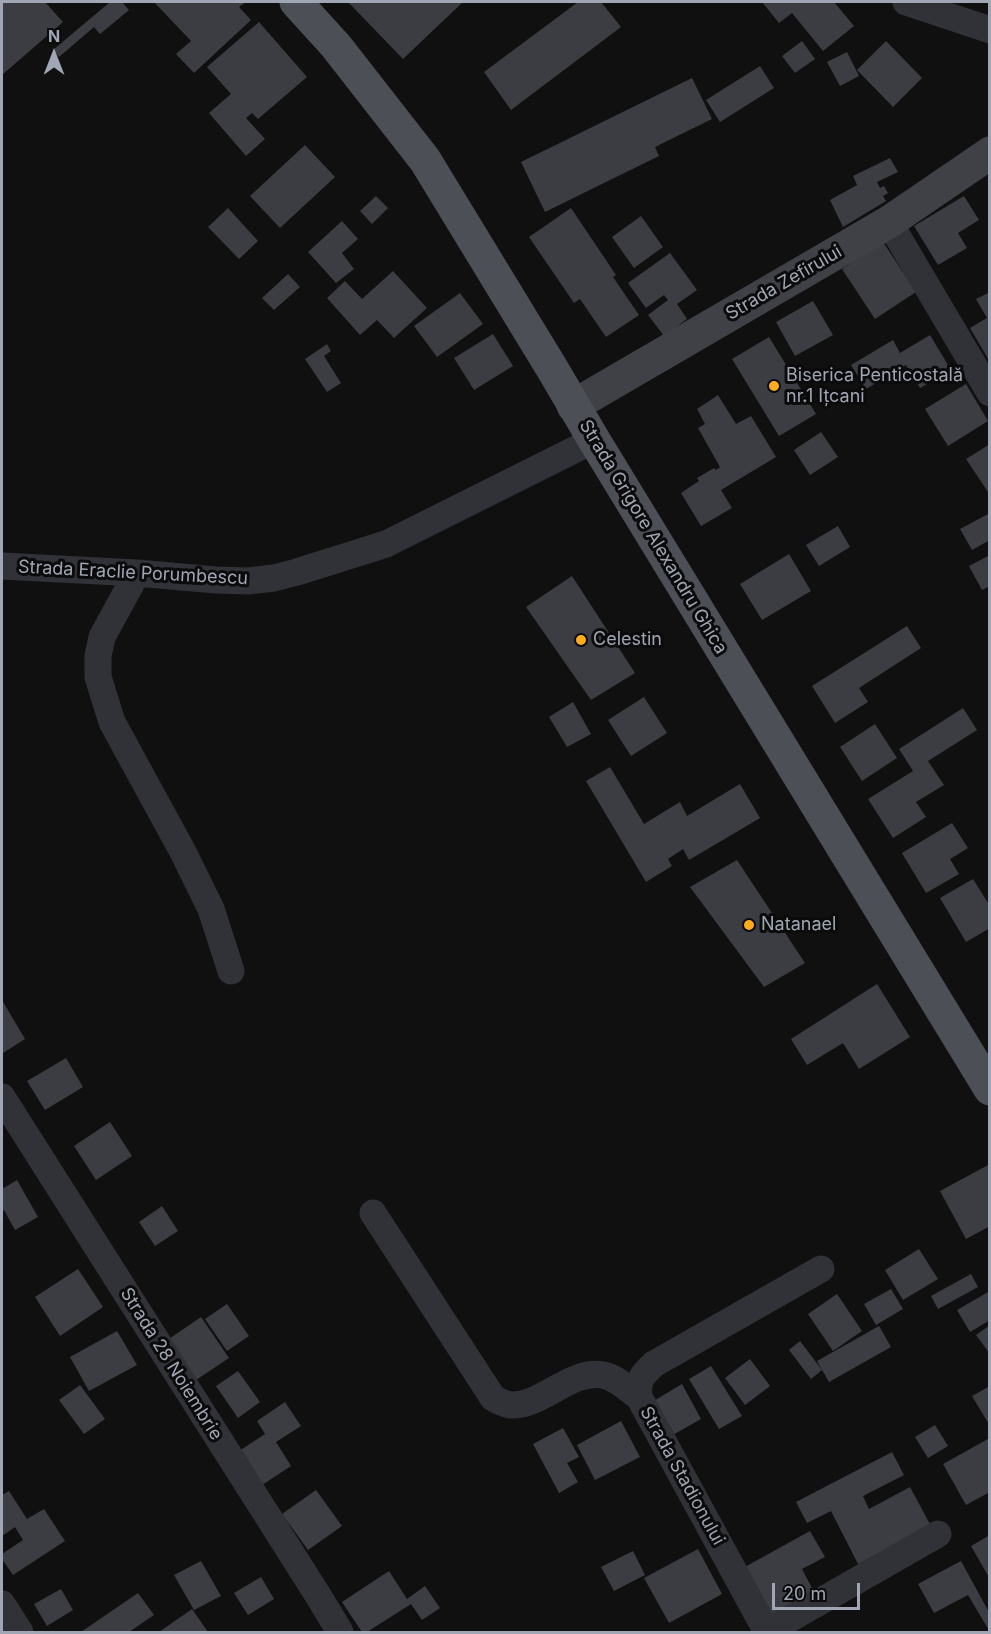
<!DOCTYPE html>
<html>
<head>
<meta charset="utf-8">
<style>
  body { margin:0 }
  #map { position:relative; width:991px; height:1634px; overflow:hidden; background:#101011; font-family:Inter,sans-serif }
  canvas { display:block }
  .frame { position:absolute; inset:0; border:3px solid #a0a6b3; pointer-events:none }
  .north { position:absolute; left:24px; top:24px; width:60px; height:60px; -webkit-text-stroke:4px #0b0b0c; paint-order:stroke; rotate:0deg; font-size:16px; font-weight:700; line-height:24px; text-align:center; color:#a0a6b3 }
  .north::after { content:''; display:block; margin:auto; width:21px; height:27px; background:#a0a6b3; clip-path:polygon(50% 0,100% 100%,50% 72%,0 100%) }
  .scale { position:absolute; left:772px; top:1583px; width:88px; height:27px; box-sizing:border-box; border:3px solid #a0a6b3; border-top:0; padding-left:8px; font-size:18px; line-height:21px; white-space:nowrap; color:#a0a6b3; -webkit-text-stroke:4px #0b0b0c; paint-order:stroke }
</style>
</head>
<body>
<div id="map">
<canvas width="991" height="1634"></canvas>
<div class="frame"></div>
<div class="north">N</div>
<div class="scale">20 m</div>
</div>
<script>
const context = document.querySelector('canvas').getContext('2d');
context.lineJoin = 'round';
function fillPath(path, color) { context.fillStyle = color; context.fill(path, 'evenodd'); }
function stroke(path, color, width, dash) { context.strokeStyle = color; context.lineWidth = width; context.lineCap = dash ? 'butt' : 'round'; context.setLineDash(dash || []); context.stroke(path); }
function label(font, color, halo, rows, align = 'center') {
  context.font = font + ' Inter,sans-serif'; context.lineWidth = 6; context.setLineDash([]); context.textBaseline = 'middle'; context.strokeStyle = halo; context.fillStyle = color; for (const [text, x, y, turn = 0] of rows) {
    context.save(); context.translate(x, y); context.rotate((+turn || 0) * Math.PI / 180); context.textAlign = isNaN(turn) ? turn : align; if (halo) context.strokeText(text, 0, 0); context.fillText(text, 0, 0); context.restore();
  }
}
const building = new Path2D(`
  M2 2H45L63 22 2 75Z
  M110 2H122L129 10 100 34 94 27 59 57 53 50Z
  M154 2H246L239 7 251 20 194 73 176 54 191 41Z
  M348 2H463L403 59Z
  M578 2H601L621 27 511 110 484 72Z
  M762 2H834L854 26 823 51 792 13 779 23Z
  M259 22 307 77 258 119 252 113 246 118 265 139 246 156 209 113 231 94 207 67Z
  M802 41 815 59 795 73 782 56Z
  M886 41 922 78 893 107 857 70Z
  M847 52 859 76 840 86 827 62Z
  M760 66 774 88 720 122 706 100Z
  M692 78 712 119 655 147 659 156 545 212 521 162Z
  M305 145 335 177 280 228 250 196Z
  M890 158 898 172 877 182 880 188 884 186 888 193 883 196 886 201 843 227 830 200 857 185 853 176Z
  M376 196 388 208 372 224 360 211Z
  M964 196 979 220 958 233 967 248 938 265 914 226Z
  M228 208 258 241 239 259 208 227Z
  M571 208 616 275 613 277 639 315 606 337 580 299 574 303 529 237Z
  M641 216 663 247 634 268 612 237Z
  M342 221 358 239 342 253 354 269 336 283 308 252Z
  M883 242 916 292 875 319 842 269Z
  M670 253 697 290 677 304 687 319 664 336 648 315 668 300 664 295 646 308 628 283Z
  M393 271 427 308 394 338 377 320 360 335 327 298 345 281 362 299Z
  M288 274 300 287 274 310 262 298Z
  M990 292V362L970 328 987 318 976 299Z
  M460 293 483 324 437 357 414 326Z
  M813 301 833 335 795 356 776 322Z
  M493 334 513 366 474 390 454 358Z
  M930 335 951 370 920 388 906 365 866 389 851 365 893 340 900 353Z
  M769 337 816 414 779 436 732 359Z
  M327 344 331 351 324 356 341 383 327 392 305 359Z
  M966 384 988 421 948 446 925 409Z
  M718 395 736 424 751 416 776 457 721 490 732 508 701 526 681 493 699 481 697 478 714 468 716 470 720 467 698 428 705 424 697 409Z
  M821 432 838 457 810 475 794 450Z
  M990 444V491L988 492 966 459Z
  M990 513V540L972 550 960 529Z
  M838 526 850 547 819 566 806 545Z
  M789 554 811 591 762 620 740 584Z
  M990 555V586L982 590 969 566Z
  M572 576 635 673 591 700 526 607Z
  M907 626 921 648 859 688 868 702 835 723 812 686Z
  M644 697 667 733 631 756 608 720Z
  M573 702 591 734 567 747 549 717Z
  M963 708 977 730 928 761 944 785 916 802 926 817 893 838 868 799 913 771 899 749Z
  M875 724 897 758 862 781 840 747Z
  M610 767 644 824 680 802 687 816 740 784 760 818 689 860 683 849 668 859 672 866 646 882 586 781Z
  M952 823 968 848 950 859 959 874 926 893 902 853Z
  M737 860 805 963 764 987 690 887Z
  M973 879 990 906V928L966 942 940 898Z
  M877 984 910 1037 859 1069 843 1043 807 1065 791 1039Z
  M2 1000 25 1039 3 1053 2 1050Z
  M66 1058 83 1087 45 1110 27 1081Z
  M110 1122 132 1156 96 1180 74 1146Z
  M990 1164V1226L966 1239 940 1191Z
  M17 1180 38 1217 15 1230 4 1210 2 1212V1189Z
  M162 1206 178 1231 155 1246 139 1222Z
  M919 1249 938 1279 903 1300 885 1270Z
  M78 1269 103 1307 60 1336 35 1297Z
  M971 1274 978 1287 938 1309 931 1296Z
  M891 1289 903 1309 876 1325 864 1304Z
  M990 1291V1320L970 1332 957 1310Z
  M837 1294 862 1331 833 1351 808 1314Z
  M227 1304 249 1336 227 1351 205 1319Z
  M201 1317 229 1358 193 1382 166 1341Z
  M990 1325V1354L976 1335Z
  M879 1326 891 1347 829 1382 817 1361Z
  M117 1331 137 1365 89 1391 70 1357Z
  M800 1341 822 1370 811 1379 789 1350Z
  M750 1359 770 1386 745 1405 725 1378Z
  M711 1366 742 1416 719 1429 689 1379Z
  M238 1371 260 1402 238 1418 216 1386Z
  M682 1384 701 1419 671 1436 652 1402Z
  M80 1385 105 1419 84 1434 59 1400Z
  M990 1386V1426L972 1396Z
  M285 1402 301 1426 276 1442 291 1466 256 1489 233 1455 265 1434 257 1421Z
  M621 1421 640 1457 595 1480 577 1445Z
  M935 1425 948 1446 928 1458 915 1437Z
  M563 1428 579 1457 567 1463 578 1482 559 1493 533 1444Z
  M988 1439 990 1442V1492L966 1505 943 1464Z
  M892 1452 904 1475 863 1496 869 1509 910 1487 931 1526 858 1564 831 1511 807 1523 796 1502Z
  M316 1490 342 1526 308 1550 282 1514Z
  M9 1491 27 1519 44 1509 65 1541 13 1575 2 1559V1554L23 1540 15 1527 2 1536V1495Z
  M810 1531 825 1557 802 1569 814 1592 770 1617 743 1568Z
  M990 1535V1579L971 1546Z
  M698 1549 722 1594 669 1623 644 1578Z
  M633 1551 645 1575 614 1591 601 1567Z
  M201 1561 221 1596 194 1610 174 1575Z
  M961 1561 990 1614V1632L968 1595 934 1613 918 1584Z
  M389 1571 407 1599 425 1586 440 1608 422 1620 411 1604 367 1632H362L342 1602Z
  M261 1577 274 1599 248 1615 234 1593Z
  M61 1589 73 1610 47 1626 34 1604Z
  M138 1593 154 1615 129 1632H81Z
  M192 1609 208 1632H159Z`);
const minor = new Path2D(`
  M906 2 990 30
  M889 222 990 393
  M2 566 137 573 216 580 248 581 274 578 297 572 386 544 594 440
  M137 573 102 637 98 656V677L112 722 183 852 211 909 231 971
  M2 1097 319 1597 340 1632
  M373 1213 493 1398C498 1401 505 1404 510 1405 542 1407 570 1369 603 1375 617 1378 628 1389 639 1397
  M2 1604 20 1632
  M767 1632 639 1397C637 1381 642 1375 654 1364L821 1269
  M767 1632 938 1534`);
const secondary = new Path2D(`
  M573 406 889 222 990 153`);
const primary = new Path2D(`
  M296 2 336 46 425 160 553 370 594 440 990 1089`);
const markers = [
  [774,386,6,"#fdac1d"],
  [581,640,6,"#fdac1d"],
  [749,925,6,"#fdac1d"]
];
const streetNames = [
  ["Strada Zefirului",784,283,-30],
  ["Strada Grigore Alexandru Ghica",653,537,59],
  ["Strada Eraclie Porumbescu",133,573,3],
  ["Strada 28 Noiembrie",171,1364,58],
  ["Strada Stadionului",682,1476,61]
];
const poiNames = [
  ["Biserica Penticostală",786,376],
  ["nr.1 Ițcani",786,397],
  ["Celestin",593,640],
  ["Natanael",761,925]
];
fillPath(building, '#3c3d42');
stroke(minor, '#313237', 27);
stroke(secondary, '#3f4147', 33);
stroke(primary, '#4c4f56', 33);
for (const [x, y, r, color] of markers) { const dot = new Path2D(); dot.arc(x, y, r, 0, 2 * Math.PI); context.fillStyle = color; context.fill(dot); stroke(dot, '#0b0b0c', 2); }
label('18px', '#a0a6b3', '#0b0b0c', streetNames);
label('18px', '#a0a6b3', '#0b0b0c', poiNames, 'left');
</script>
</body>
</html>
